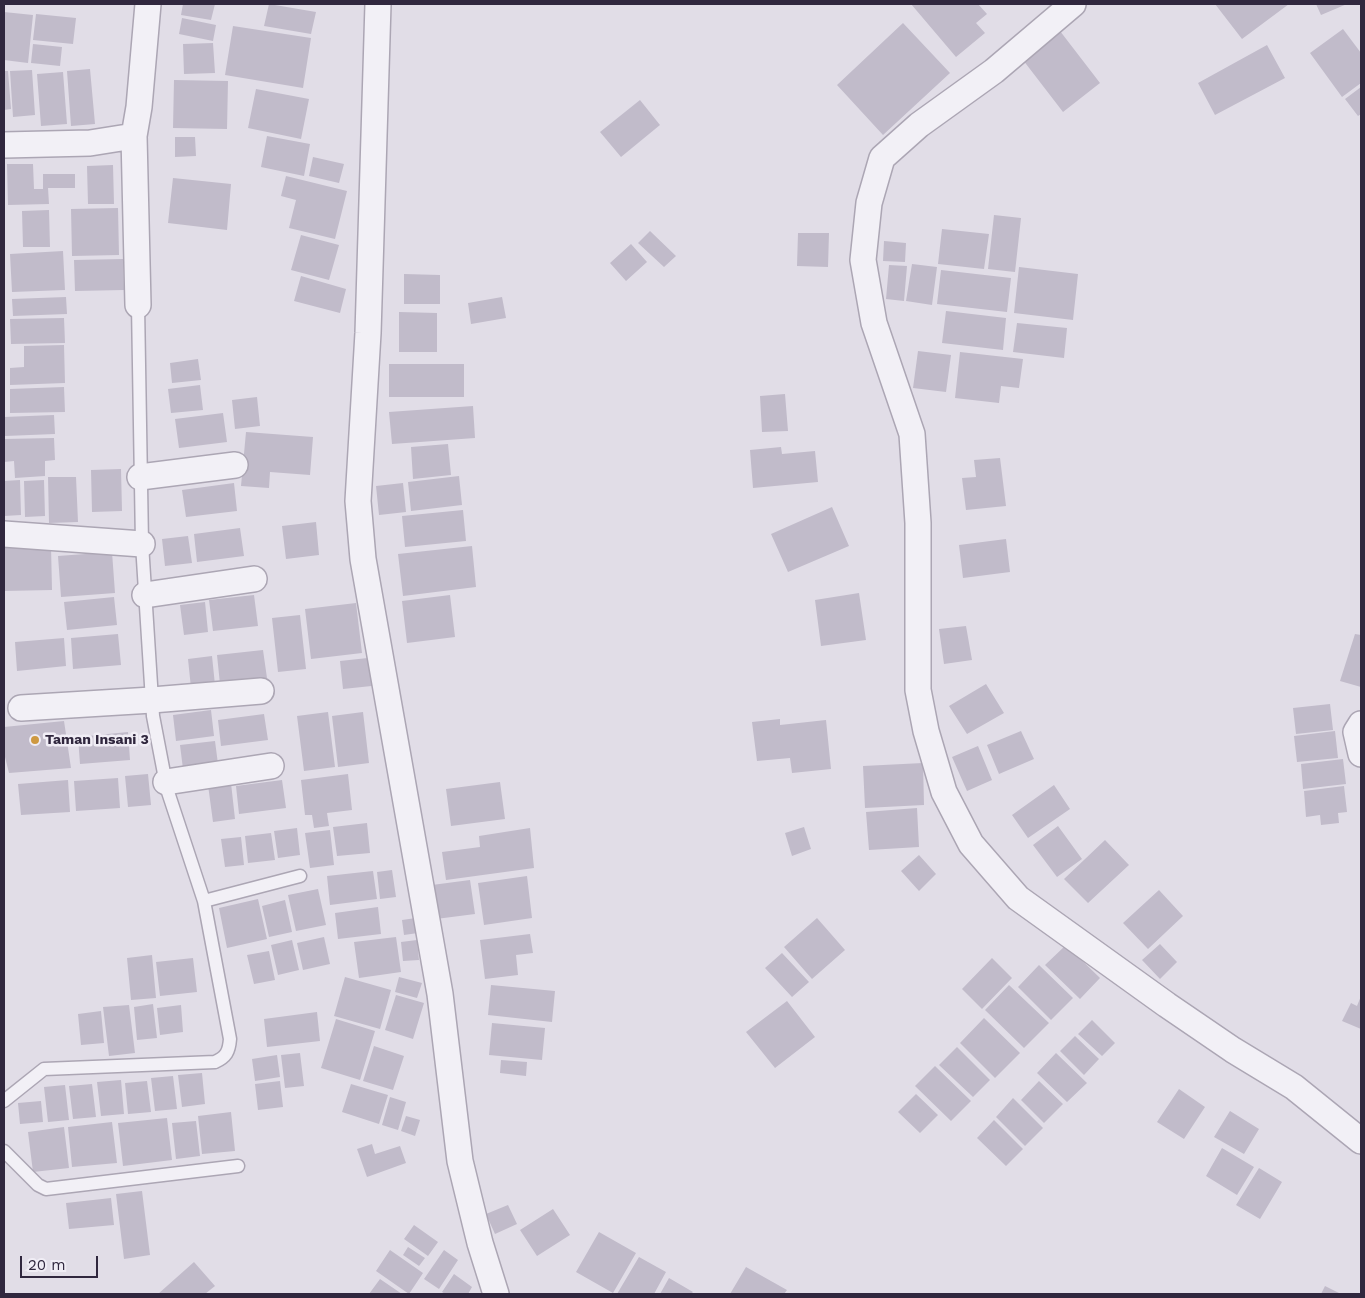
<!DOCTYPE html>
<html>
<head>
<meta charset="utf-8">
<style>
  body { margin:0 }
  #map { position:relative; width:1365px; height:1298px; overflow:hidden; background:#e1dde7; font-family:"Work Sans",sans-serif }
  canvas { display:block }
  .frame { position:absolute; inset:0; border:5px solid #30273e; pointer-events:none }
  .scale { position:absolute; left:20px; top:1256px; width:78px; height:22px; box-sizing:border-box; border:2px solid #30273e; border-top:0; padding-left:6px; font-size:15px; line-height:18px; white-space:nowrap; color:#30273e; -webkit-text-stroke:4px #f0edf5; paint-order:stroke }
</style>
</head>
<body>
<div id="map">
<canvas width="1365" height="1298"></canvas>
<div class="frame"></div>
<div class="scale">20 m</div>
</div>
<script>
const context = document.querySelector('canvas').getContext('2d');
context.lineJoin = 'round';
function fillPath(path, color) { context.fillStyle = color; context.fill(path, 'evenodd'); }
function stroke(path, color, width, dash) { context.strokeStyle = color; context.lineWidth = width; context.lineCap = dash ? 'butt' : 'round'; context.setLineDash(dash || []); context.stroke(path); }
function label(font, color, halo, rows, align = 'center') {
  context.font = font + ' "Work Sans",sans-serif'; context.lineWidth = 5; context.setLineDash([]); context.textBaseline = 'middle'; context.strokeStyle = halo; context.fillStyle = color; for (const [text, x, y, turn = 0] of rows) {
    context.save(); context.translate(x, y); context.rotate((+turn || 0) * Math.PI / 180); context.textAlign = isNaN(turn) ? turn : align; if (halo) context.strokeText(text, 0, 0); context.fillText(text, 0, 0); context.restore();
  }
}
const building = new Path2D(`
  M183 4H215L211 20 181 15Z
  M269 4 316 12 311 34 264 26Z
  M911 4H978L987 14 976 23 985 33 956 57Z
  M1215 4H1289L1242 39Z
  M1316 4H1347L1321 15Z
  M4 12 33 15 28 63 4 60Z
  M36 14 76 18 73 44 33 40Z
  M182 18 216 25 213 41 179 34Z
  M903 23 950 73 883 135 837 85Z
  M233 26 311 38 303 88 225 75Z
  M1343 29 1361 53V83L1342 97 1310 53Z
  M1060 31 1100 83 1063 112 1023 60Z
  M213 43 215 73 184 74 183 44Z
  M33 44 62 47 60 66 31 63Z
  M1267 45 1285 78 1215 115 1198 83Z
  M90 69 95 124 71 126 67 71Z
  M32 70 35 115 13 117 10 71Z
  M4 71H8L11 109 4 110Z
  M63 72 67 124 41 126 37 74Z
  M174 80 228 81 227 129 173 128Z
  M1361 87V114L1358 116 1345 99Z
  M256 89 309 99 301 139 248 128Z
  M640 100 660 125 621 157 600 132Z
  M267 136 310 144 304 176 261 167Z
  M175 137H195L196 156 175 157Z
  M313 157 344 164 339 183 309 176Z
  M7 164H33L34 189H43V174H75V188H48L49 204 8 205Z
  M113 165 114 204H88L87 166Z
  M286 176 347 191 335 239 289 228 296 200 281 196Z
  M173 178 231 184 227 230 168 223Z
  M118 208 119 255 72 256 71 209Z
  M49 210 50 247H23L22 211Z
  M994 215 1021 218 1015 272 988 269Z
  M942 229 989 234 984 269 938 264Z
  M650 231 676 256 664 267 638 243Z
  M798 233H829L828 267 797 266Z
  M301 235 339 245 329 280 291 270Z
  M884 241 906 243 905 262 883 261Z
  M631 244 647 262 626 281 610 263Z
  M63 251 65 290 12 292 10 254Z
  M123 259 124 290 75 291 74 260Z
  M912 264 937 267 932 305 906 301Z
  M889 265 907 266 904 301 886 299Z
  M1019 267 1078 274 1073 320 1014 313Z
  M941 270 1011 278 1007 312 937 304Z
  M404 274 440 275V304H404Z
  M301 276 346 289 340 313 294 301Z
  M66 297 67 314 13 316 12 299Z
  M502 297 506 318 471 324 468 303Z
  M946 311 1006 318 1003 350 942 343Z
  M399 312 437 313V352H399Z
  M64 318 65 343 11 344 10 319Z
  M1017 323 1067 328 1064 358 1013 352Z
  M64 345 65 383 10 385V368L24 367V346Z
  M918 351 951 355 946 392 913 388Z
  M960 352 1023 359 1019 388 1001 386 999 403 955 398Z
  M198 359 201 380 172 383 170 363Z
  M389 364H464V397H389Z
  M200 385 203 410 171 413 168 389Z
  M64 387 65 412 10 413V389Z
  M785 394 788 431 762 432 760 396Z
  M257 397 260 426 235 429 232 400Z
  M473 406 475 438 392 444 389 412Z
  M223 413 227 442 179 448 175 419Z
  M54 415 55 434 5 436 4 417Z
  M246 432 313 437 310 475 270 472 269 488 241 486Z
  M54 438 55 460 45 461V476L15 478 14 461 4 462V439Z
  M448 444 451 475 413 479 411 447Z
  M781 447 782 454 815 451 818 482 753 488 750 450Z
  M1000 458 1006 506 966 510 962 478 976 477 974 460Z
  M121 469 122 511 92 512 91 470Z
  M459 476 462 505 411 511 408 482Z
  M48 477H76L78 522 49 523Z
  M20 480 21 515 4 516V481Z
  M44 480 45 516 25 517 24 481Z
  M234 483 237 511 186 517 182 490Z
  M403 483 406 512 379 515 376 486Z
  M832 507 849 546 788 572 771 534Z
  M463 510 466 541 405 547 402 516Z
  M316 522 319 555 286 559 282 526Z
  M240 528 244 556 197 562 194 534Z
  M188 536 192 563 165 566 162 539Z
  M1006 539 1010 572 963 578 959 545Z
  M51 546 52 590 4 591V548Z
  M472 546 476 587 403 596 398 554Z
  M112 552 115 593 61 597 58 556Z
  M859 593 866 640 821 646 815 600Z
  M254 595 258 626 213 631 209 600Z
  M450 595 455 637 407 643 402 601Z
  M114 597 117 625 67 630 64 602Z
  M205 602 208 632 184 635 180 605Z
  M356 603 362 653 311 659 305 609Z
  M300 615 306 669 278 672 272 618Z
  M966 626 972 660 944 664 939 629Z
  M118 634 121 665 73 669 71 638Z
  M1355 634 1361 635V687L1340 681Z
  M64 638 66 666 17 671 15 642Z
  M263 650 267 678 220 684 217 655Z
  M212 656 215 685 191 688 188 659Z
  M377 657 381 685 343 689 340 661Z
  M986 684 1004 713 967 734 949 706Z
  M1330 704 1333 730 1296 734 1293 708Z
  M211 710 214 736 176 741 173 715Z
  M328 712 335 767 304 771 297 716Z
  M363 712 369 763 338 767 332 716Z
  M264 714 268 740 221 746 218 720Z
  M780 719V725L826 720 831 769 792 773 790 758 757 761 752 722Z
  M64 721 71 768 9 773 4 753V727Z
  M1021 731 1034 759 999 774 987 745Z
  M1335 731 1338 758 1297 762 1294 736Z
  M128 732 130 760 80 764 78 737Z
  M215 741 218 764 183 769 180 745Z
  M978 746 992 780 967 791 952 757Z
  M1343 759 1346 784 1303 789 1301 764Z
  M923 763 924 805 865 808 863 766Z
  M148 774 151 805 128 807 125 776Z
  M348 774 352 810 327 813 329 826 314 828 312 815H305L301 780Z
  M118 778 120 808 76 811 74 781Z
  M68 780 70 812 21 815 18 784Z
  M282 780 286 808 239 814 236 786Z
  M500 782 505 819 451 826 446 789Z
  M231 783 235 819 213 822 208 785Z
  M1054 785 1070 809 1028 838 1012 815Z
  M1344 786 1347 812 1338 813 1339 823 1321 825 1320 815 1306 817 1304 791Z
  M917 808 919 847 869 850 866 812Z
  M367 823 370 853 337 856 333 827Z
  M1058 826 1082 859 1057 877 1033 845Z
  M804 827 811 849 792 856 785 833Z
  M297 828 300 855 278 858 274 831Z
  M530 828 534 868 446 880 442 852 480 847 479 836Z
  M330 830 334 865 310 868 305 833Z
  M271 833 275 860 248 863 245 836Z
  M241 837 244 865 225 867 221 839Z
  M1105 840 1129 865 1088 903 1064 879Z
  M919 855 936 874 919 891 901 871Z
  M392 870 396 897 380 899 377 872Z
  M373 871 377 899 330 905 327 876Z
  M527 876 532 918 484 925 478 883Z
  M470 880 475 914 436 919 432 885Z
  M318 889 326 925 296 931 288 895Z
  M1159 890 1183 916 1148 949 1123 923Z
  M258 899 267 939 227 948 219 908Z
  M285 900 292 932 269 937 262 906Z
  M378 907 381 934 338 939 335 913Z
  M416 918 418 933 404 935 402 920Z
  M817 918 845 950 812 979 784 947Z
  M530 934 533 953 516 955 518 975 485 979 480 940Z
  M324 937 330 964 303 970 297 943Z
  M396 937 401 972 359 978 354 942Z
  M292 940 299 970 278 975 271 945Z
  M417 940 419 960 403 961 401 942Z
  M1160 944 1177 962 1160 979 1142 960Z
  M1066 945 1100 978 1080 999 1045 965Z
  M269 951 275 980 254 984 247 955Z
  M782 953 809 982 792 997 765 968Z
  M152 955 156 998 131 1000 127 958Z
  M193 958 197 992 160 996 156 962Z
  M992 958 1012 978 982 1009 962 989Z
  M1039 965 1073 998 1051 1020 1018 987Z
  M345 977 391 990 380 1029 334 1016Z
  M399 977 422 983 417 998 395 992Z
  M491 985 555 991 552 1022 488 1015Z
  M1009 985 1049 1023 1024 1048 985 1010Z
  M396 995 424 1003 413 1039 385 1030Z
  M1361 996V1029L1342 1021 1351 1003 1357 1006Z
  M787 1001 815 1037 775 1068 746 1032Z
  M153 1004 157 1038 137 1040 134 1007Z
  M129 1005 135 1053 109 1056 103 1007Z
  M181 1005 183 1032 160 1035 157 1008Z
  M101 1011 104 1043 81 1045 78 1014Z
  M317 1012 320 1041 267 1047 264 1019Z
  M984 1018 1020 1053 995 1078 960 1043Z
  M336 1019 375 1031 360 1080 321 1068Z
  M1092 1020 1115 1043 1102 1056 1078 1034Z
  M492 1023 545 1028 542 1060 489 1055Z
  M1075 1036 1099 1059 1084 1075 1060 1051Z
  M374 1046 404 1056 393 1090 363 1081Z
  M957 1047 990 1080 973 1097 939 1065Z
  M300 1053 304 1086 285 1088 281 1055Z
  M1056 1053 1087 1083 1067 1102 1037 1073Z
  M277 1055 280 1077 255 1081 252 1059Z
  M501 1060 527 1062 526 1076 500 1073Z
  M935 1066 971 1101 951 1121 915 1086Z
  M202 1073 205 1104 182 1107 178 1075Z
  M173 1076 177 1109 155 1111 151 1078Z
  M121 1080 124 1114 101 1116 97 1082Z
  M147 1081 151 1112 128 1114 125 1083Z
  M280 1081 283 1107 258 1110 255 1084Z
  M1039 1081 1063 1104 1044 1123 1021 1100Z
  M92 1084 96 1117 73 1119 69 1086Z
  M351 1084 388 1095 379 1124 342 1112Z
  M65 1085 69 1120 48 1122 44 1087Z
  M1179 1089 1205 1107 1184 1139 1157 1122Z
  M916 1094 938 1115 920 1133 898 1112Z
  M390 1097 406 1102 398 1130 382 1125Z
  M1013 1098 1043 1128 1025 1146 996 1117Z
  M41 1101 43 1122 20 1124 18 1103Z
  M1230 1111 1259 1129 1244 1154 1214 1137Z
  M231 1112 235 1151 202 1154 198 1116Z
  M406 1116 420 1120 415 1136 401 1131Z
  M167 1118 172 1160 123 1166 118 1123Z
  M994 1120 1023 1149 1006 1166 977 1138Z
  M196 1121 200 1156 176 1159 172 1123Z
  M112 1122 117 1163 72 1167 68 1127Z
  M64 1127 69 1168 33 1172 28 1132Z
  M372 1144 375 1154 400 1146 406 1163 367 1177 357 1149Z
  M1222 1148 1254 1167 1237 1195 1206 1176Z
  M1259 1168 1282 1182 1260 1219 1236 1205Z
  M142 1191 150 1255 124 1259 116 1194Z
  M111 1198 114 1225 69 1229 66 1203Z
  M508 1205 517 1224 495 1234 486 1214Z
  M553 1209 570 1235 537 1256 520 1230Z
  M414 1225 438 1242 428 1256 404 1239Z
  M599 1232 636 1253 613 1293 576 1272Z
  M408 1247 425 1258 419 1266 403 1255Z
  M390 1250 423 1273 409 1294 376 1271Z
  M444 1250 458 1260 439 1289 424 1279Z
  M639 1257 666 1272 654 1294H617Z
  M194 1262 215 1286 205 1294H158Z
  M746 1267 787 1290 784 1294H730Z
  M454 1274 472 1287 468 1294H445L442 1292Z
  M669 1278 693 1292 691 1294H660Z
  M380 1279 402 1294H369Z
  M1325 1286 1341 1294H1321Z`);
const lane = new Path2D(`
  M204 901 300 876
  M4 1101 44 1069 215 1062C226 1057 229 1052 230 1039L204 901 167 789 153 716 142 544 138 305
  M4 1151 38 1185 46 1189 238 1166`);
const street = new Path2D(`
  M378 4 368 333 358 501 363 559 440 994 460 1161 480 1243 496 1294
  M1073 4 994 71 919 125 882 158 869 203 863 260 874 323 912 434 918 523V690L926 731 944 792 971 844 1018 898 1167 1005 1233 1050 1294 1087 1361 1141
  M134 136 138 305
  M4 145 90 143 134 136 139 107 148 4
  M140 477 235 465
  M4 534 142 544
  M145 595 254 579
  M21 708 152 700 261 691
  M1361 724 1356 732 1361 754
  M166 782 271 766`);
const markers = [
  [35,740,5,"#ce9941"]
];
const poiNames = [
  ["Taman Insani 3",45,740]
];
fillPath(building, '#c1bbca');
stroke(lane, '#aca6b4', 15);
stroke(street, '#aca6b4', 28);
stroke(lane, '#f2f0f6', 12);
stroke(street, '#f2f0f6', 25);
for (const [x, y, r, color] of markers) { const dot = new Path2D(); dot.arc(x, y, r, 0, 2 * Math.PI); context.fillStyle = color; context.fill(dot); stroke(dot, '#f0edf5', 2); }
label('bold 14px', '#30273e', '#f0edf5', poiNames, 'left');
</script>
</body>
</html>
